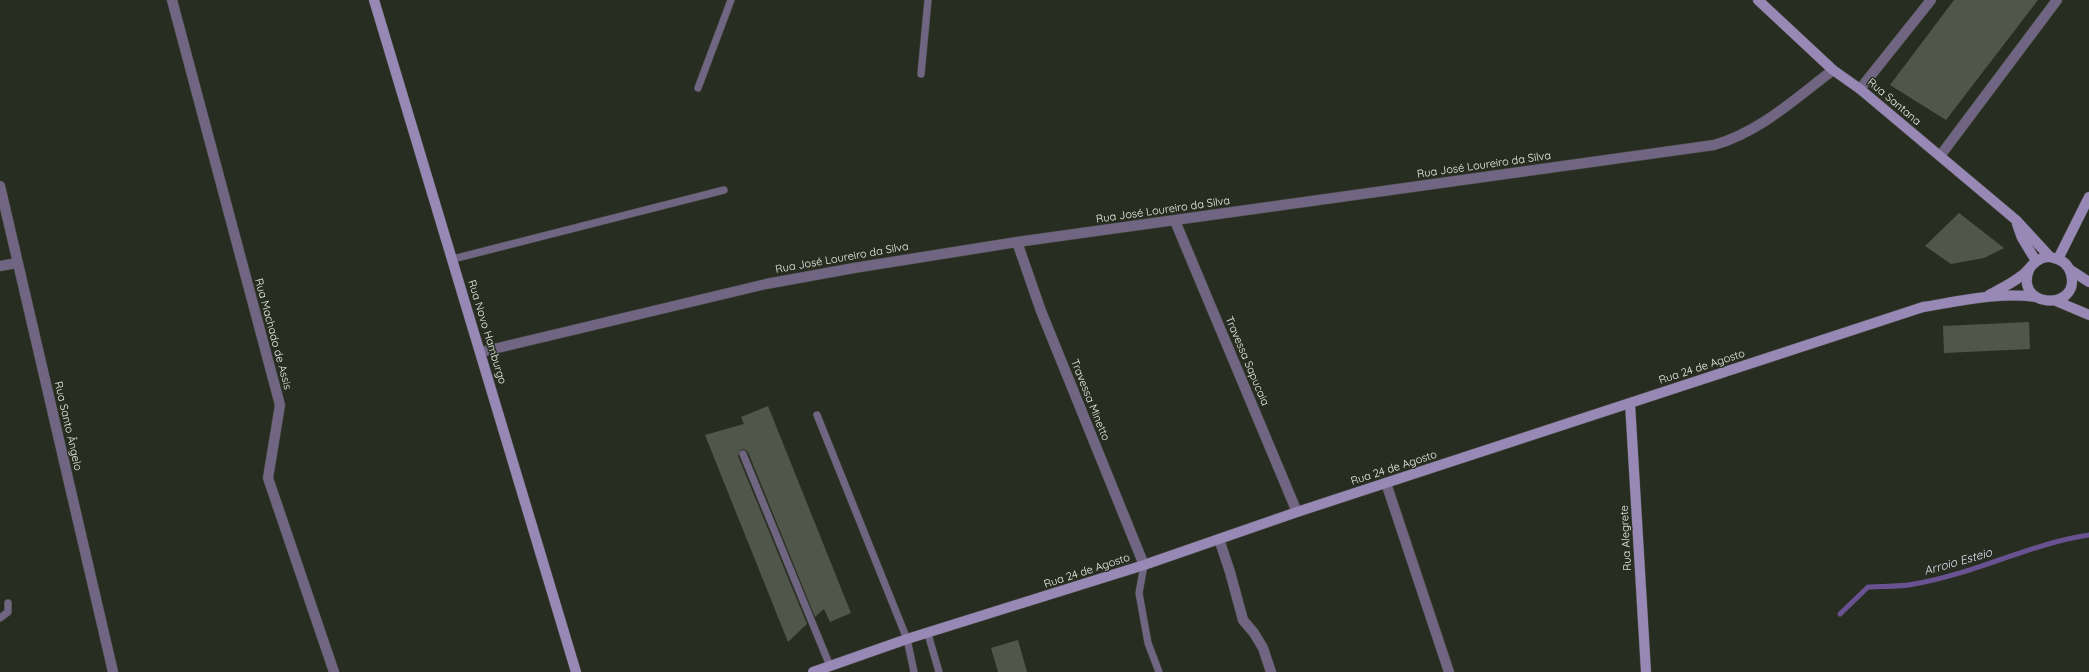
<!DOCTYPE html>
<html>
<head>
<meta charset="utf-8">
<style>
  body { margin:0 }
  canvas { display:block; background:#282d21 }
</style>
</head>
<body>
<canvas width="2089" height="672"></canvas>
<script>
const context = document.querySelector('canvas').getContext('2d');
context.lineJoin = 'round';
function stroke(path, color, width, dash) { context.strokeStyle = color; context.lineWidth = width; context.lineCap = dash ? 'butt' : 'round'; context.setLineDash(dash || []); context.stroke(path); }
function fillPath(path, color) { context.fillStyle = color; context.fill(path, 'evenodd'); }
function label(font, color, halo, rows, align = 'center') {
  context.font = font + ' Quicksand,sans-serif'; context.lineWidth = 3; context.setLineDash([]); context.textBaseline = 'middle'; context.strokeStyle = halo; context.fillStyle = color; for (const [text, x, y, turn = 0] of rows) {
    context.save(); context.translate(x, y); context.rotate((+turn || 0) * Math.PI / 180); context.textAlign = isNaN(turn) ? turn : align; if (halo) context.strokeText(text, 0, 0); context.fillText(text, 0, 0); context.restore();
  }
}
const stream = new Path2D(`
  M1840 614 1868 587C1883 586 1900 587 1914 584 1974 574 2029 544 2089 535`);
const building = new Path2D(`
  M1954 0H2038L1946 120 1890 85Z
  M1959 213 2004 248 1984 258 1951 264 1925 246Z
  M2029 322 2030 349 1944 353 1943 326Z
  M768 406 851 613 830 622 824 609 815 617 748 452 744 449 741 450 738 456 807 624 788 642 705 435 744 424 741 417Z
  M1018 640 1027 672H998L991 648Z`);
const lane = new Path2D(`
  M921 74 928 0
  M698 88 731 0
  M453 259 724 190
  M817 415 907 639 914 672
  M743 454 830 666
  M1144 565 1139 593 1148 643 1159 672
  M0 618 8 612V603
  M928 634 939 672`);
const street = new Path2D(`
  M172 0 280 405 268 478 334 672
  M1860 89 1931 0
  M1940 156 2057 0
  M0 186 113 672
  M1175 221 1297 512
  M1017 242 1041 311 1144 565
  M0 266 17 263
  M481 352 766 284 854 268 1017 242 1714 145C1760 132 1796 98 1833 70
  M1386 483 1449 672
  M1219 539 1230 572 1243 620 1254 633 1263 648 1271 672`);
const secondary = new Path2D(`
  M374 0 576 672
  M1758 0 1833 70 1860 89 2016 220 2050 257
  M2017 224 2022 238 2036 261
  M2058 259 2089 197
  M2069 269 2089 282
  M1989 295C2000 289 2011 284 2021 276 2027 272 2031 265 2037 261 2042 257 2048 256 2054 258 2063 260 2069 266 2071 274 2081 313 2009 308 2031 266
  M2056 301 2089 315
  M1630 403 1646 672
  M813 672 907 639 1144 565 1297 512 1923 307C1960 301 1998 292 2036 297`);
const streetNames = [
  ["Rua Santana",1894,102,40],
  ["Rua José Loureiro da Silva",1484,165,-8],
  ["Rua José Loureiro da Silva",1163,210,-8],
  ["Rua José Loureiro da Silva",842,258,-10],
  ["Rua Novo Hamburgo",487,332,73],
  ["Rua Machado de Assis",273,334,75],
  ["Travessa Sapucaia",1247,361,67],
  ["Rua 24 de Agosto",1702,367,-18],
  ["Travessa Minetto",1090,400,68],
  ["Rua Santo Ângelo",68,426,77],
  ["Rua 24 de Agosto",1394,468,-18],
  ["Rua Alegrete",1626,538,-93],
  ["Rua 24 de Agosto",1087,571,-18]
];
const waterNames = [
  ["Arroio Esteio",1958,562,-16]
];
stroke(stream, '#695291', 5);
fillPath(building, '#51564a');
stroke(lane, '#44483d', 8);
stroke(street, '#44483d', 11);
stroke(secondary, '#44483d', 11);
stroke(lane, '#706683', 7);
stroke(street, '#706683', 10);
stroke(secondary, '#9788b6', 10);
label('11px', '#edf0e9', '#282d21', streetNames);
label('italic 12px', '#e4def1', '#282d21', waterNames);
</script>
</body>
</html>
